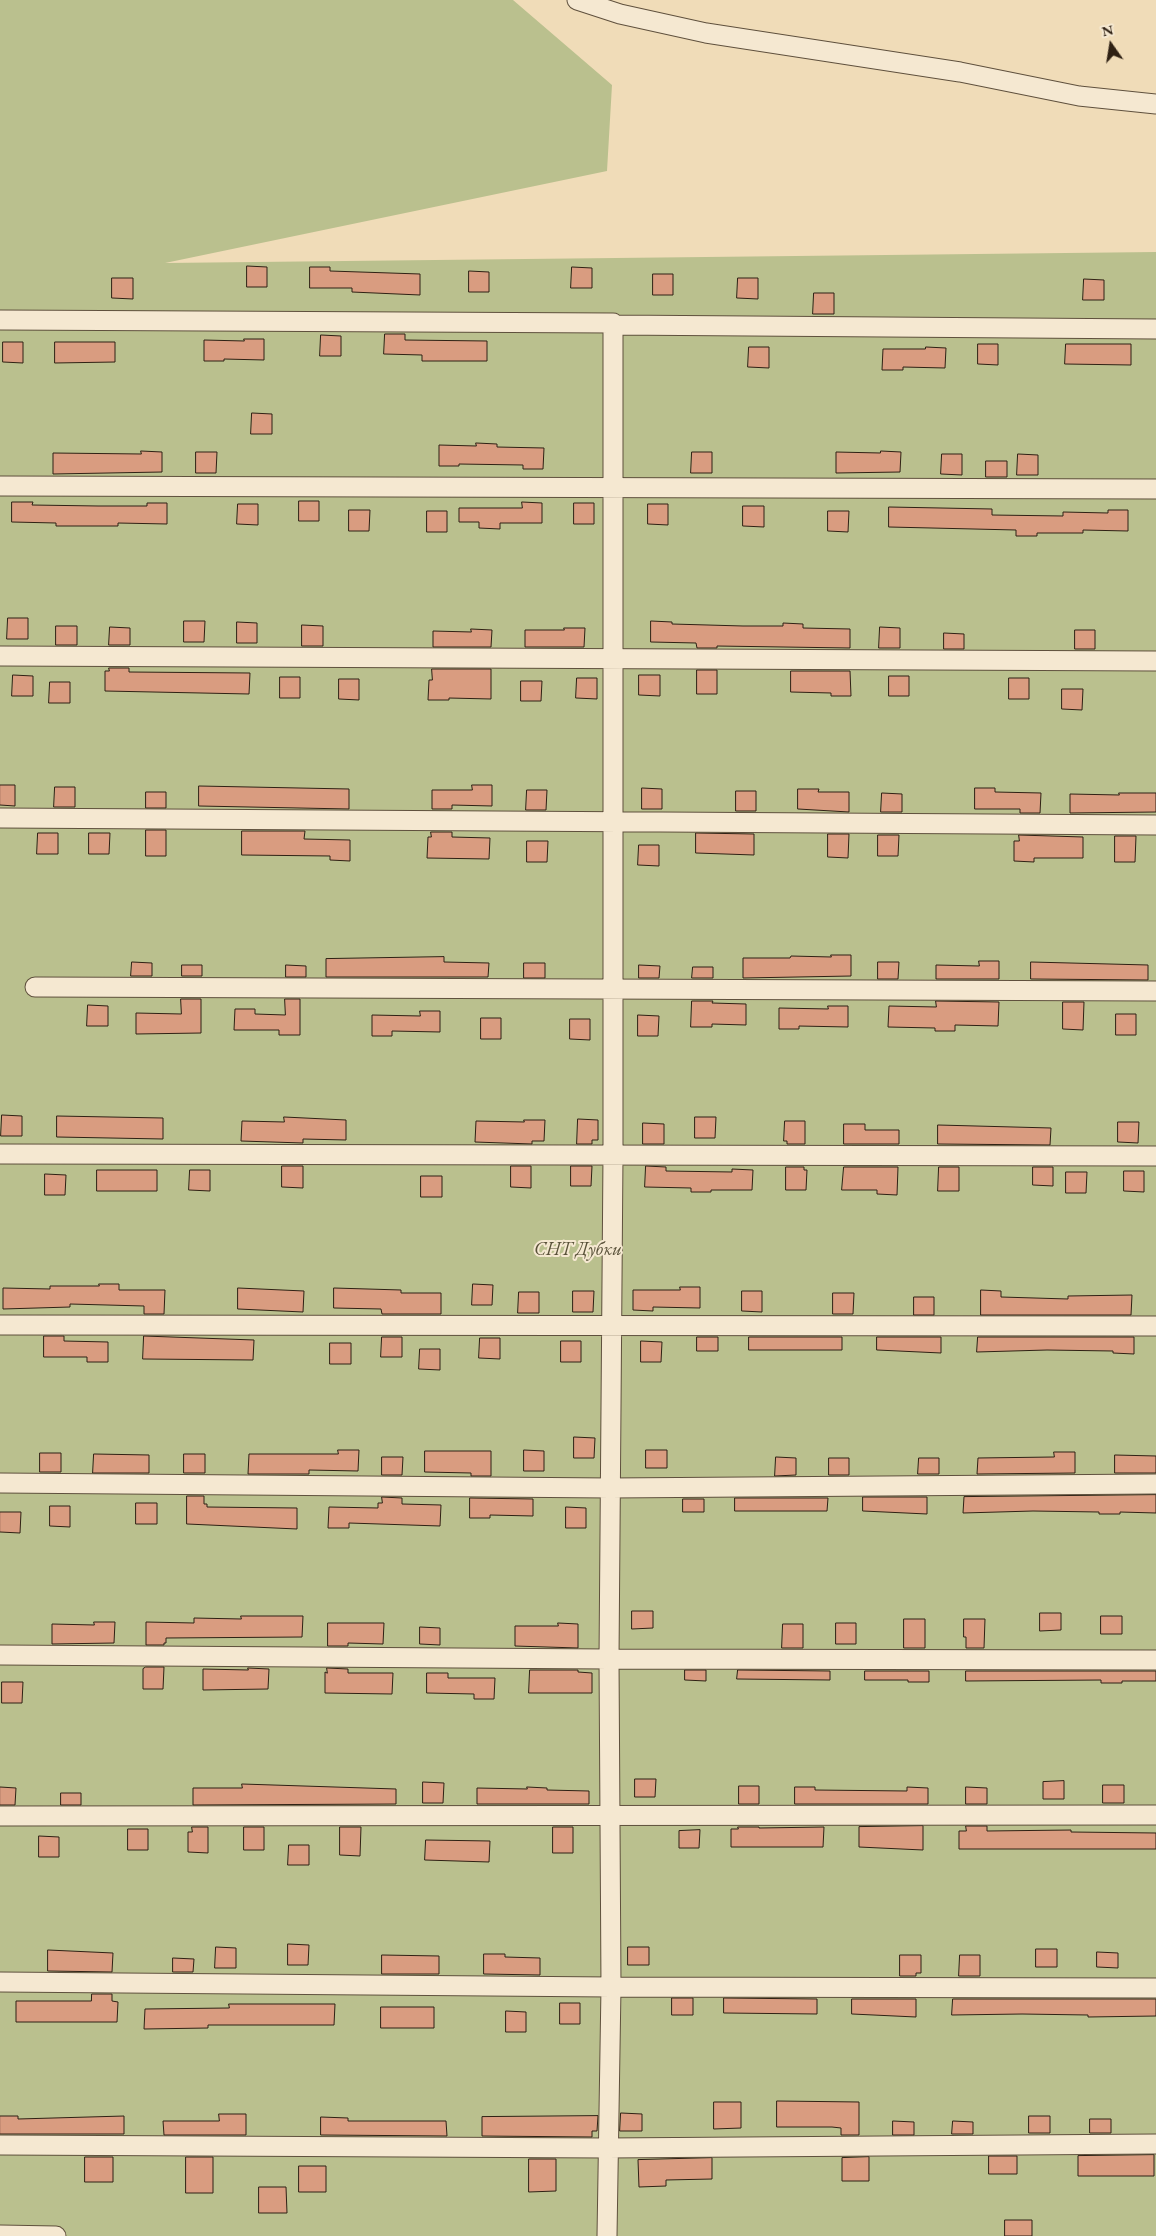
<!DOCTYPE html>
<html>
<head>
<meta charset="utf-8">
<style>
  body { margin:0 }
  #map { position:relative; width:1156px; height:2236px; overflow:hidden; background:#f0dcb8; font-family:"EB Garamond",serif }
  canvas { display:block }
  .north { position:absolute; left:1086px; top:20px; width:50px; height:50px; -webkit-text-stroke:4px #f5e8d1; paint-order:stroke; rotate:347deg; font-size:14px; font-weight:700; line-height:20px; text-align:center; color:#2f2114 }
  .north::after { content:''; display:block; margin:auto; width:18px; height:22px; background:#2f2114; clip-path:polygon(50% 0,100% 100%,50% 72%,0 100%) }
</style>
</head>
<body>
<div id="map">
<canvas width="1156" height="2236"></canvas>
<div class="north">N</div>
</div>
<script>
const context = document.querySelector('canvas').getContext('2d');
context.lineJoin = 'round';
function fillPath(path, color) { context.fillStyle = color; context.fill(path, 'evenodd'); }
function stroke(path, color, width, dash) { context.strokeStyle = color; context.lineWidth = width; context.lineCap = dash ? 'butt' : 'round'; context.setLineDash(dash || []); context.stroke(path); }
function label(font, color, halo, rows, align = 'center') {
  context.font = font + ' "EB Garamond",serif'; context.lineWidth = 4; context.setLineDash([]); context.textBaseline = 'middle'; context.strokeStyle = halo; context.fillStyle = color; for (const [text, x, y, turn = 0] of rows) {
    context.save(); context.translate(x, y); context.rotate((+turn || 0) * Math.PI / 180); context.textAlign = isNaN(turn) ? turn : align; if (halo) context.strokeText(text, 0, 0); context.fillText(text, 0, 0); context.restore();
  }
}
const green = new Path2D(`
  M0 0H513L612 85 607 171 165 263 1156 252V2236H0Z`);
const building = new Path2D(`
  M247 266 267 267V287H247Z
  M310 267H330V271L420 274V295L352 292V288H310Z
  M572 267 592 268V288H571Z
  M469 271 489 272V292H469Z
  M653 274H673V295H653Z
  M112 278H133V299L112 298Z
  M738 278H758V299L737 298Z
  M1084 279 1104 280V300H1083Z
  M814 293H834V314H813Z
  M385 334H405V340L487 341V361H422V355L384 354Z
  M321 335 341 336V356H320Z
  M244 339H264V360L224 359V361H204V340L244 341Z
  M3 342H23V363L3 362Z
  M55 342H115V362L55 363Z
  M978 344H998V365L978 364Z
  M1066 344H1131V365L1065 364Z
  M749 347H769V368L748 367Z
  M926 347 946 348 945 368 903 367V370H882L883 349H925Z
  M252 413 272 414V434H251Z
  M476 443 497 444V447L544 448 543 469H523V465L459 464V466H439V445L476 446Z
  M141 451 162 452V472L53 474V453L141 454Z
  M881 451 901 452 900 472 836 473V452L880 453Z
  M196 452H217L216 473H196Z
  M692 452H712V473H691Z
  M942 454H962V475L941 474Z
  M1018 454 1038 455V475H1017Z
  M986 461H1007V477H986Z
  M299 501H319V521H299Z
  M12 502H33L32 505 98 506H147V503H167V524L118 523V526H56V523L12 522Z
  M522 502 542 503V523H500V529L479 528V522H459V508H522Z
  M574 503H594V524H574Z
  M238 504H258V525L237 524Z
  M648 504H668V525L648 524Z
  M743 506H764V527L743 526Z
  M889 507 992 509V515L1063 516V512L1108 513V510H1128V531L1083 530V533H1037V536H1016V530L889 527Z
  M349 510H370L369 531H349Z
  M427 511H447V532H427Z
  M828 511H849L848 532 828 531Z
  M8 618H28V639H7Z
  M184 621H205L204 642H184Z
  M651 621 672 622V624L743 626H783V623L803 624V628L850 629V648L717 646V648H697L696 643 651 642Z
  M237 622 257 623V643H237Z
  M302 625 323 626V646H302Z
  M56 626H77V645H56Z
  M110 627 130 628V645H109Z
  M880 627 900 628V648H879Z
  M564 628H585L584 647H525V630H564Z
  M471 629 492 630 491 647H433V631L471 632Z
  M1075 630H1095V649H1075Z
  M944 633 964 634V649H944Z
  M109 668H129V672L250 673 249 694 105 691V671H109Z
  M432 669H491V699L449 698V700H428L429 680H432Z
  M697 670H717V694H697Z
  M791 671H850L851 696H831V693L791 692Z
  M13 675 33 676V696H12Z
  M639 675H660V696L639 695Z
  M889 676H909V696H889Z
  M280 677H300V698H280Z
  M577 678H597V699L576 698Z
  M1009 678H1029V699H1009Z
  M339 679H359V700L339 699Z
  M521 681H542L541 701H521Z
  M50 682H70V703H49Z
  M1062 689H1083L1082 710 1062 709Z
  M0 785H15V806L0 805Z
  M472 785H492V806L452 805V809H432V790H472Z
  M199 786 349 789V809L199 806Z
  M55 787H75V807H54Z
  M642 788 662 789V809H642Z
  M975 788H995V792L1041 793 1040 813H1020V809H975Z
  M798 789H819L818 792H849V812L798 809Z
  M527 790H547L546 810H526Z
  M736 791H756V811H736Z
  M146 792H166V808H146Z
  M882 793 902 794V812H881Z
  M1119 793H1156V812L1070 813V794L1119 795Z
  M146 830H166V856H146Z
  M242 831H305L304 839 350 840V861L330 860V856L242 855Z
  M431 832H452V837L490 838 489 859 427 858 428 837H431Z
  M38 833H58V854H37Z
  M89 833H110L109 854H89Z
  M696 833 754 834V855L696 853Z
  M828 834H849L848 858 828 857Z
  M878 835H899L898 856H878Z
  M1019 835 1083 837V858H1034V862L1014 861V841H1019Z
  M1115 836H1136L1135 862H1115Z
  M527 841H548L547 862H527Z
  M639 845H659V866L638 865Z
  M831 955H851V976L743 978V958H790L791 956 831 957Z
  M444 957V962L489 963 488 977H326V959Z
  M979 961H999V979H936V965L979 966Z
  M132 962 152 963V976H131Z
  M878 962H899L898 979H878Z
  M1031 962 1148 965V980L1031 979Z
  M524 963H545V978H524Z
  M182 965H202V976H182Z
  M286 965 306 966V977H286Z
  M639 965 660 966 659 978H639Z
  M693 967H713V978H692Z
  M181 999H201V1033L136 1034V1013L181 1014Z
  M285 999H300V1035H279V1030H234L235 1009H255V1014L285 1015Z
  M692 1001H713L712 1003 746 1004V1025L712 1024V1027H691Z
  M936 1001 999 1002 998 1026 955 1025V1031H935V1028L888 1027 889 1006 936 1007Z
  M1063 1002H1084L1083 1030 1063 1029Z
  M88 1005 108 1006V1026H87Z
  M828 1006H848V1027L799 1026V1029H779V1008L828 1009Z
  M420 1011H440V1032L392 1031V1036H372V1015L420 1016Z
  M1116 1014H1136V1035H1116Z
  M638 1015 659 1016 658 1036H638Z
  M481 1018H501V1039H481Z
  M570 1019H590V1040L570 1039Z
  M2 1115 22 1116V1136H1Z
  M57 1116 163 1118V1139L57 1137Z
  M284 1117 346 1120V1140L303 1139V1143L241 1141 242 1121 284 1122Z
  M695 1117H716L715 1138H695Z
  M578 1119 598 1120V1140H592V1144H577Z
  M524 1120H545L544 1141H532V1144L475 1142 476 1121 524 1122Z
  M785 1121H805V1144H787V1141H784Z
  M1118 1122H1139L1138 1143 1118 1142Z
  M643 1123 664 1124V1144H643Z
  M844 1124H865V1130H899V1144H844Z
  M938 1125 1051 1128 1050 1145 938 1144Z
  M282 1166H303V1188L282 1187Z
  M511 1166H531V1188L511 1187Z
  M571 1166H592L591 1186H571Z
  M646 1166 666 1167V1171L732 1172V1169L753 1170 752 1190H711V1192H691V1188L645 1187Z
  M786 1167H804V1170H807L806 1190H786Z
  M844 1167H898L897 1195 877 1194V1190H842Z
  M939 1167H959V1191H938Z
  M1033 1167H1053V1186L1033 1185Z
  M97 1170H157V1191H97Z
  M190 1170H210V1191L189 1190Z
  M1124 1171H1144V1192L1124 1191Z
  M1066 1172H1087L1086 1193H1066Z
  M45 1174 66 1175 65 1195H45Z
  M421 1176H442V1197H421Z
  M99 1284H119V1290H165L164 1314H144V1306L70 1304V1307L3 1309V1288L50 1289V1286H99Z
  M473 1284 493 1285 492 1305H472Z
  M680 1287H700V1308L653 1307V1311L633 1310V1290H680Z
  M238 1288 304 1291 303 1312 238 1309Z
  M334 1288 401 1290V1293H441V1314H382L381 1309 334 1308Z
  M981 1290 1001 1291V1297L1068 1299V1296L1132 1295 1131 1315H981Z
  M573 1291H594L593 1312H573Z
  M742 1291H762V1312L742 1311Z
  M519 1292H539V1313H518Z
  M833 1293H854L853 1314H833Z
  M914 1297H934V1315H914Z
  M44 1336H64V1341L108 1342V1362H87V1357H44Z
  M144 1336 254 1340 253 1360 143 1359Z
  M382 1337H402V1357H381Z
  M697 1337H718V1351H697Z
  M749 1337H842V1350H749Z
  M877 1337H941V1353L877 1350Z
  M978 1337H1134V1354L1113 1353V1351L1047 1350 977 1352Z
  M480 1338H500V1359L479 1358Z
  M561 1341H581V1362H561Z
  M641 1341 662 1342 661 1362H641Z
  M330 1343H351V1364H330Z
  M420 1349H440V1370L419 1369Z
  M574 1437 595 1438 594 1458H574Z
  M338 1450H359L358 1471 309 1470V1474H248L249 1454H338Z
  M524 1450 544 1451V1471H524Z
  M646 1450H667V1468H646Z
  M425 1451H491V1476H471V1473L425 1472Z
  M1054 1452H1075V1473L977 1474 978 1458 1054 1457Z
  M40 1453H61V1472H40Z
  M94 1454 149 1455V1473H93Z
  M184 1454H205V1473H184Z
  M1115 1455 1156 1456V1473H1115Z
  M382 1457H403L402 1475H382Z
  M776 1457 796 1458V1475L775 1476Z
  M829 1458H849V1475H829Z
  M919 1458H939V1474H918Z
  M1156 1495V1513L1120 1512V1514H1099V1512L1033 1511 963 1513 964 1497Z
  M187 1496H204V1504H207V1507L297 1508V1529L187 1524Z
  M382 1497 402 1498V1504L441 1505 440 1526 349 1523V1528H328L329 1507 378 1508V1503H382Z
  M863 1497H927V1514L863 1511Z
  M470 1498 533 1499V1516L490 1515V1518H470Z
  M735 1498H828L827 1511H735Z
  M683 1499H704V1512H683Z
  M136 1503H157V1524H136Z
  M50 1506H70V1527L50 1526Z
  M566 1507 586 1508V1528H566Z
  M0 1512H21L20 1533 0 1532Z
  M632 1611H653V1628L632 1629Z
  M1040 1613H1061V1630L1040 1631Z
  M241 1616H303L302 1637 166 1638V1643H164V1645H146V1622L194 1623V1618L241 1619Z
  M1101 1616H1122V1634H1101Z
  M904 1619H925V1648H904Z
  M964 1619H985L984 1648H966V1637H964Z
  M94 1622H115L114 1643 52 1644V1624L94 1625Z
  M328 1623H384L383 1644 348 1643V1646H328Z
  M558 1623 578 1624V1648L515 1646V1626H558Z
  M836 1623H856V1644H836Z
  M783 1624H803V1648H782Z
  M420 1627 440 1628V1645L420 1644Z
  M146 1667H164L163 1689H143V1669Z
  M248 1668 269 1669 268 1689 203 1690V1669L248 1670Z
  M327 1668 348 1669V1673H393L392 1694 325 1693V1672L327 1673Z
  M530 1670H578V1672L592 1673V1693H529Z
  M685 1670H706V1681L685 1680Z
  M738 1670 830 1671V1680L737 1679Z
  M865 1671H929V1682H908V1680H865Z
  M966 1671H1156V1681H1122V1683H1101V1680L966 1681Z
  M427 1673H448V1678H495L494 1699H474V1694L427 1693Z
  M2 1682H23L22 1703H2Z
  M635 1779H656L655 1797H635Z
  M1064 1781V1799H1043V1782Z
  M423 1782 444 1783 443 1803H423Z
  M242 1784 396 1789V1804L193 1805V1788H242Z
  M1103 1785H1124V1803H1103Z
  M739 1786H759V1804H739Z
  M0 1787 16 1788 15 1805H0Z
  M527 1787 547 1788V1790L589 1791V1804H477V1788L527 1789Z
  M795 1787H815V1790L907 1791V1787L928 1788V1804H795Z
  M966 1787 987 1788V1804H966Z
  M61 1793H81V1805H61Z
  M923 1826V1850L859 1847V1827Z
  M966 1826H987V1831L1071 1830V1832L1156 1833V1849H959V1831H966Z
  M192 1827H208V1853L188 1852V1832H192Z
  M244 1827H264V1850H244Z
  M340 1827H361L360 1856 340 1855Z
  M553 1827H573V1853H553Z
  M738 1827H759V1828L824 1827 823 1847H731V1829H738Z
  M128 1829H148V1850H128Z
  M700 1830 699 1848H679V1831Z
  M39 1836 59 1837V1857H39Z
  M426 1840 490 1841 489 1862 425 1860Z
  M289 1845H309V1865H288Z
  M288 1944 309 1945 308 1965H288Z
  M216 1947 236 1948V1968H215Z
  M628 1947H649V1965H628Z
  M1036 1949H1057V1967H1036Z
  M48 1950 113 1953 112 1972 48 1971Z
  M1097 1952 1118 1953V1968L1097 1967Z
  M484 1954H505V1957L540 1958V1975L484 1974Z
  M382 1955 439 1956V1974H382Z
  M900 1955H921V1973H916V1976H900Z
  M960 1955H980V1976H959Z
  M173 1958 194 1959 193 1972H173Z
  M92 1994H112V2001L118 2002 117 2022H16V2001H91Z
  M672 1998H693V2015H672Z
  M724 1998 817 1999V2014L724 2013Z
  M852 1999H916V2017L852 2014Z
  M953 1999H1156V2016L1088 2017V2015L1022 2014 952 2015Z
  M560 2003H580V2024H560Z
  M229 2004H335L334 2025H208V2028L144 2029 145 2009 229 2008Z
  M381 2007H434V2028H381Z
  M506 2011 526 2012V2032H506Z
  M777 2101 859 2102V2135H841V2128L832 2127H777Z
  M714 2102H741V2128L714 2129Z
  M621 2113 642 2114V2131H620Z
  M219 2114H246V2135H164L163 2121H219Z
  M0 2116H18V2119L124 2116V2134H0Z
  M598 2116 597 2131H592V2137L482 2136V2117Z
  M1029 2116H1050V2133H1029Z
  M321 2117 348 2118V2121H446L447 2136 321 2135Z
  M1090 2119H1111V2133H1090Z
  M893 2121 914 2122V2135H893Z
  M953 2121 973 2122V2134H952Z
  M1154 2155V2176H1078V2156Z
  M989 2156H1017V2174H989Z
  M85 2157H113V2182H85Z
  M186 2157H213V2193H186Z
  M869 2157V2181H842V2158Z
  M712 2158V2179L666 2180V2186L639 2187 638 2160Z
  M529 2159H556V2191L529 2192Z
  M299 2166H326V2192H299Z
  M259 2187H286L287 2213H259Z
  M1005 2220H1032V2236H1005Z`);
const minor = new Path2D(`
  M577 0 620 14 706 33 960 72 1079 96 1156 104
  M0 320 613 323 614 325 1156 329
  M0 486 1156 489
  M0 656 1156 661
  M0 818 1156 825
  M35 987 1156 991
  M0 1154 1156 1156
  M0 1325 1156 1326
  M0 1483 610 1488 1156 1484
  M0 1655 609 1659 1156 1660
  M0 1816 1156 1815
  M0 1982 611 1987 1156 1988
  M0 2145 607 2148 1156 2144
  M0 2235 56 2236
  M607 2236 611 1987 609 1659 613 1155V323`);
const parkNames = [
  ["СНТ Дубки",578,1250]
];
fillPath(green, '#bac08e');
fillPath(building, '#d99c80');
stroke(building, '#2f2114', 1);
stroke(minor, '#5f503d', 21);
stroke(minor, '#f5e8d1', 19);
label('italic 19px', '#595139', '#f5e8d1', parkNames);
</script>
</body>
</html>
